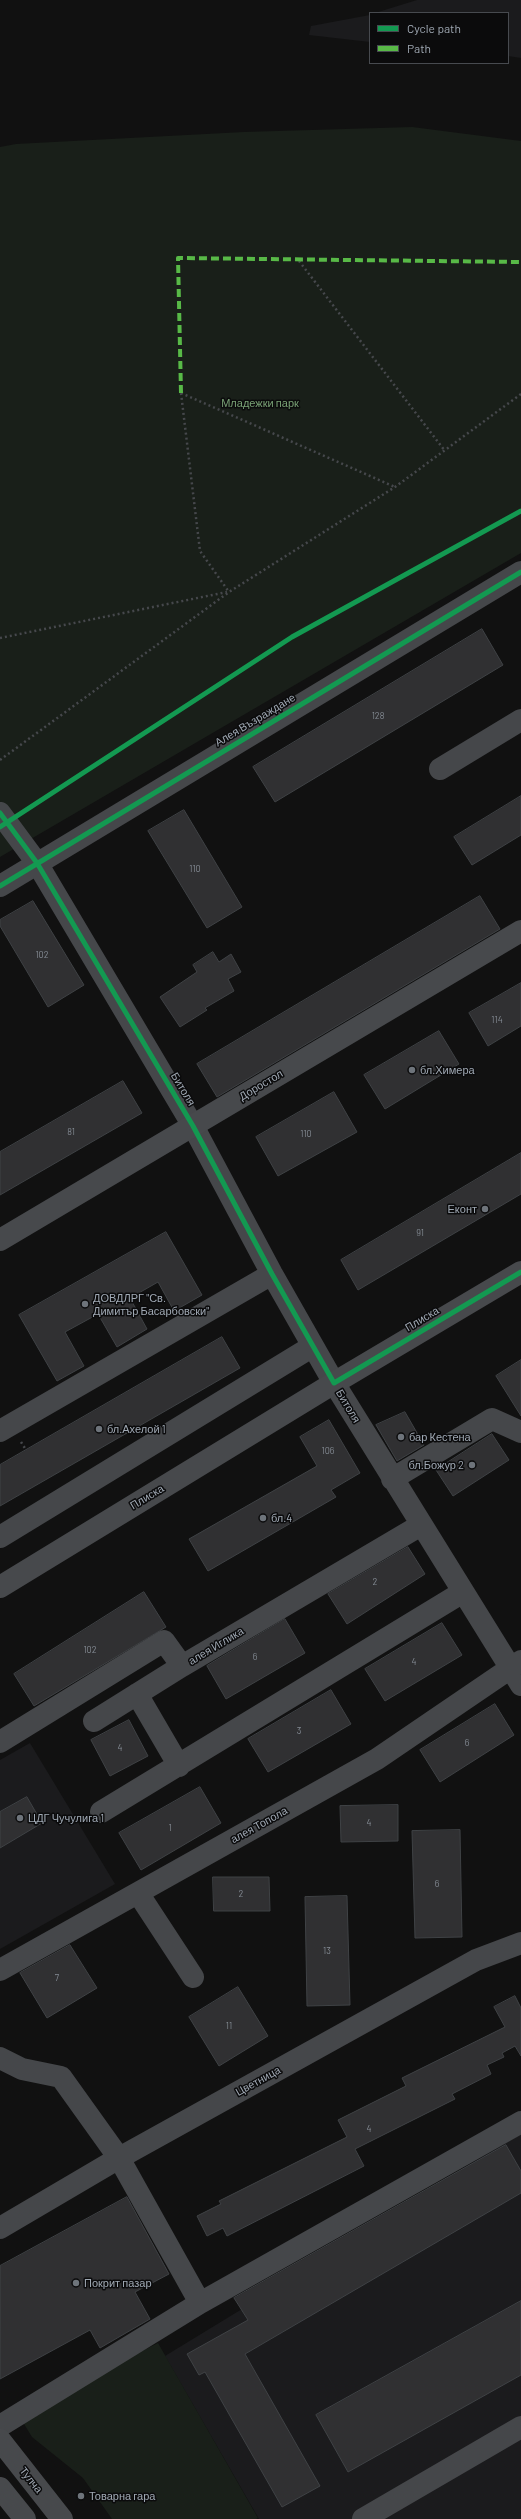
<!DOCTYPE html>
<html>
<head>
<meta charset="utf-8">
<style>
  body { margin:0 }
  #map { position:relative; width:521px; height:2519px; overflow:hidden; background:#111; font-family:Barlow,sans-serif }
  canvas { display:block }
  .legend { position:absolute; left:369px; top:12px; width:140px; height:52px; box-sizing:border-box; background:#0b0b0c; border:1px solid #474a4f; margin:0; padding:5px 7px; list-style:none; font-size:12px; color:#a0a9b4 }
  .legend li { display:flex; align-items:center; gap:8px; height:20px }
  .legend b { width:20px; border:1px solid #474a4f }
</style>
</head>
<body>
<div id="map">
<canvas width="521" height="2519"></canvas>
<ul class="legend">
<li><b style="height:5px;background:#139951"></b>Cycle path</li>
<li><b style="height:5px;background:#58b947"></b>Path</li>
</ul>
</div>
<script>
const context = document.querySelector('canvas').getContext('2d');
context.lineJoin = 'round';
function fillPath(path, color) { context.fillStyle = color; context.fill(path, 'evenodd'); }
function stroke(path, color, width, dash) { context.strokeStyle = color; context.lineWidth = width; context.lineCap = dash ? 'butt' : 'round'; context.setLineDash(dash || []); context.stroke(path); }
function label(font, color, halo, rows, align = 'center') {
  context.font = font + ' Barlow,sans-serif'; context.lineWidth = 3; context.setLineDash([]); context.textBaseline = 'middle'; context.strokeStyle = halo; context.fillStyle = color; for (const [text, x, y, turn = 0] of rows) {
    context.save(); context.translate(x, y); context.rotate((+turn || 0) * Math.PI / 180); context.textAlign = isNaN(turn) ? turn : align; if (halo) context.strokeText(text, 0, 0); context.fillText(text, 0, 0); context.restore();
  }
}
const built = new Path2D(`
  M417 0H521V58L508 56V13H375Z
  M370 15V42L309 35 311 26Z
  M30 1743 115 1884 0 1949V1760Z
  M521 2134V2519H259L165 2356 242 2309 237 2301Z`);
const green = new Path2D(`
  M412 127 521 141V553L0 857V147L16 144 244 132Z
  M158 2343 258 2518 256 2519H112L83 2478 32 2437 18 2414Z`);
const building = new Path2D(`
  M482 629 503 665 275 802 253 767Z
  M521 796V835L472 865 454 837Z
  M184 810 242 907 207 928 148 831Z
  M480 896 500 929 217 1097 197 1064Z
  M33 901 84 985 48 1007 0 926V920Z
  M213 952 219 962 231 954 241 972 228 979 234 991 205 1008 207 1010 180 1027 160 997 197 972 193 965Z
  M521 983V1026L488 1046 469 1013Z
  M439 1031 459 1064 385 1109 364 1075Z
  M123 1081 142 1113 0 1195V1152Z
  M334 1092 357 1132 278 1176 256 1137Z
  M521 1153V1194L358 1290 341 1260Z
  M166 1232 202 1295 174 1311 158 1282 130 1298 147 1329 117 1347 98 1314 65 1332 84 1366 57 1381 19 1315Z
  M222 1337 240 1368 0 1506V1465Z
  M521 1360V1416L496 1376Z
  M405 1412 424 1445 397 1461 376 1425Z
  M329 1420 360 1473 331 1490 336 1497 208 1571 189 1539 317 1466 300 1437Z
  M492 1434 509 1460 453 1496 436 1470Z
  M408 1547 425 1574 347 1624 328 1594Z
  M144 1592 166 1627 34 1706 14 1674Z
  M285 1619 305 1653 226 1699 207 1666Z
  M442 1623 462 1655 385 1701 365 1669Z
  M331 1690 351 1724 268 1772 248 1739Z
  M495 1704 514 1735 440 1782 420 1750Z
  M129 1720 148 1756 110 1776 91 1740Z
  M200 1787 221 1823 141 1870 119 1833Z
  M27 1797 42 1823 0 1848V1812Z
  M398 1805V1841L341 1842 340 1806Z
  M460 1830 462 1937 415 1938 412 1831Z
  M213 1877H269L270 1911H214Z
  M347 1896 350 2005 307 2006 305 1897Z
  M70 1945 97 1988 47 2018 20 1973Z
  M238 1987 268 2036 219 2066 189 2017Z
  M515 1996 521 2008V2056L515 2046 502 2053 504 2057 487 2065 491 2074 452 2094 455 2099 355 2149 364 2166 227 2236 223 2228 207 2236 197 2216 221 2204 219 2201 347 2137 338 2120 406 2086 402 2078 505 2027 494 2007Z
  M506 2145 521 2171V2193L245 2354 320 2486 282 2507 205 2372 199 2375 187 2354 248 2320 234 2298Z
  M127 2197 169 2274 135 2292 150 2319 100 2348 90 2330 0 2379V2266Z
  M521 2301V2375L348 2472 316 2415Z`);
const path = new Path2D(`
  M299 261 445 451
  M181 393 395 487
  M181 393 200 551 229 592
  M0 638 227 592
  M0 760 229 592 395 487 521 394
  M21 1442 26 1450`);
const minor = new Path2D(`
  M440 769 521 720
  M0 813 37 863 193 1126 272 1274 334 1383 521 1685
  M0 886 521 572
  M0 1431 272 1274
  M392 1479 492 1419 521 1432
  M0 1537 313 1346
  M137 1694 179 1766
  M94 1721 182 1666
  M0 1742 164 1641 182 1666 421 1525
  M101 1812 463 1592
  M138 1893 193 1977
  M0 1970 377 1759 521 1661
  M0 2058 22 2069 61 2077 119 2158 200 2303
  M0 2228 119 2158 476 1960 521 1943
  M0 2426 200 2303 521 2122
  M363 2519 521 2427`);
const major = new Path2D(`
  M0 1240 521 931
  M0 1587 334 1383 521 1272
  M0 2440 62 2519
  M0 2488 25 2519`);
const quiet = new Path2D(`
  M181 393 178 258 521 262`);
const cycleway = new Path2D(`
  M0 813 37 863 193 1126 272 1274 334 1383 521 1272
  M0 827 292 637 521 511
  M0 886 521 572`);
const markers = [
  [412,1070,4,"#6e747b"],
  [485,1209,4,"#6e747b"],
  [85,1304,4,"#6e747b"],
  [99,1429,4,"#6e747b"],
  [401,1437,4,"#6e747b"],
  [472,1465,4,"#6e747b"],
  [263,1518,4,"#6e747b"],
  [20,1818,4,"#6e747b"],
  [76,2283,4,"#6e747b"],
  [81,2496,4,"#6e747b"]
];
const numberNames = [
  ["128",378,716],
  ["110",195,869],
  ["102",42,955],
  ["114",497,1020],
  ["81",71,1132],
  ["110",306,1134],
  ["91",420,1233],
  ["106",328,1451],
  ["2",375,1582],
  ["102",90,1650],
  ["6",255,1657],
  ["4",414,1662],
  ["3",299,1731],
  ["6",467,1743],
  ["4",120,1748],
  ["4",369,1823],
  ["1",170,1828],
  ["6",437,1884],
  ["2",241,1894],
  ["13",327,1951],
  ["7",57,1978],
  ["11",229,2026],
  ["4",369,2129]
];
const parkNames = [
  ["Младежки парк",260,403]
];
const streetNames = [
  ["Алея Възраждане",255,720,-31],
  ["Доростол",261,1085,-31],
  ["Битоля",183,1089,59],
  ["Плиска",422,1319,-31],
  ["Битоля",348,1406,59],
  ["Плиска",147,1497,-31],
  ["алея Иглика",216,1646,-31],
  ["алея Топола",259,1825,-29],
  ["Цветница",258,2081,-29],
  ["Тулча",31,2480,52]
];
const poiNames = [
  ["бл.Химера",420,1070],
  ["Еконт",477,1209,"right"],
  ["ДОВДЛРГ \"Св.",93,1298],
  ["Димитър Басарбовски\"",93,1311],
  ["бл.Ахелой 1",107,1429],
  ["бар Кестена",409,1437],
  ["бл.Божур 2",464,1465,"right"],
  ["бл.4",271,1518],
  ["ЦДГ Чучулига 1",28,1818],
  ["Покрит пазар",84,2283],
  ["Товарна гара",89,2496]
];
fillPath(built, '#1b1b1d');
fillPath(green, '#191f19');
fillPath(building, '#303032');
stroke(building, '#3f4245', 1);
stroke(path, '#46484c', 2.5, [2, 3]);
stroke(minor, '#45474a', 22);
stroke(major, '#47494c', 22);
stroke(quiet, '#58b947', 4, [8, 4]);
stroke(cycleway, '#139951', 5);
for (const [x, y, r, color] of markers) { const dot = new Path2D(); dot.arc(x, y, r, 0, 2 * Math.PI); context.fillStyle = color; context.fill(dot); stroke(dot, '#0b0b0c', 1.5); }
label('9px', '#848b94', null, numberNames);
label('11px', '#79a175', '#0b0b0c', parkNames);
label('11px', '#a0a9b4', '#0b0b0c', streetNames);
label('11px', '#a0a9b4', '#0b0b0c', poiNames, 'left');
</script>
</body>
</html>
